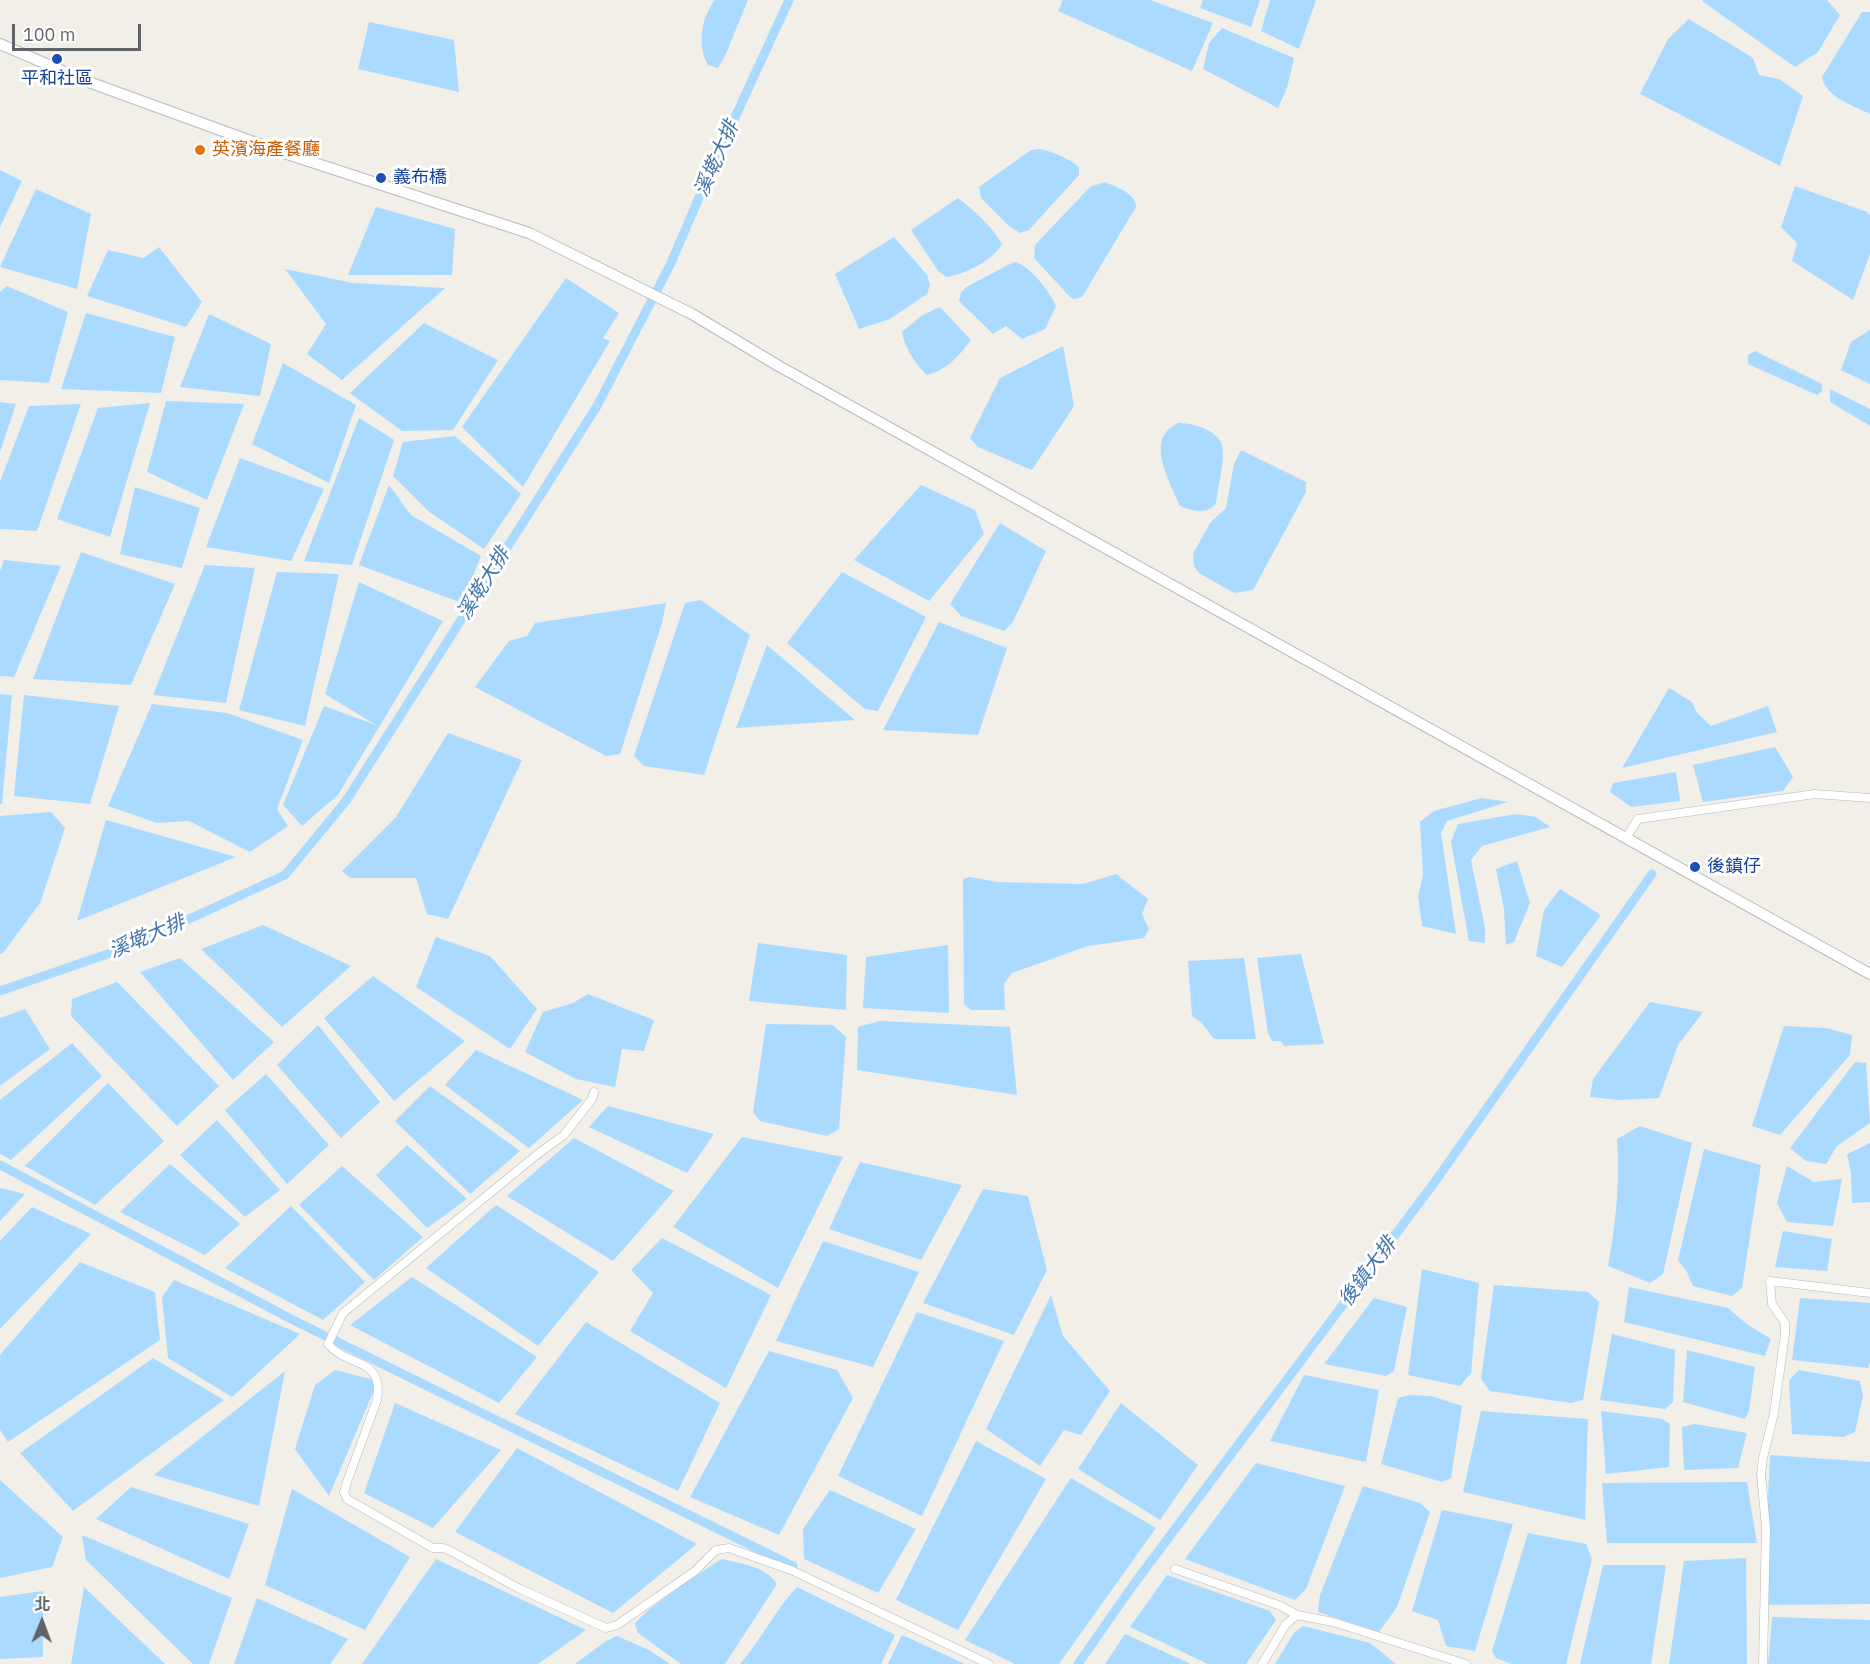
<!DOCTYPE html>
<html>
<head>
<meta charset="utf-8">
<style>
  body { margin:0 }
  #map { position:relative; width:1870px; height:1664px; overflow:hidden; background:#f1efe8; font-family:"IBM Plex Sans","Noto Sans TC",sans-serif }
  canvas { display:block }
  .north { position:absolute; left:12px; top:1592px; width:60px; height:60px; -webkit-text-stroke:4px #fff; paint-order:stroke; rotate:1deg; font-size:16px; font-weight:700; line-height:24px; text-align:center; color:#5f6368 }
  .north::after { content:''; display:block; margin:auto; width:21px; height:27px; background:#5f6368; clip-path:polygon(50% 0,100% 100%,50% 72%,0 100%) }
  .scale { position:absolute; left:12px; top:24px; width:129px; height:27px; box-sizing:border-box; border:3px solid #5f6368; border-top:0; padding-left:8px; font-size:18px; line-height:21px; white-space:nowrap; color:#5f6368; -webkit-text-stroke:4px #fff; paint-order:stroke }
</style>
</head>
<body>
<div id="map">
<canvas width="1870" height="1664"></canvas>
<div class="north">北</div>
<div class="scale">100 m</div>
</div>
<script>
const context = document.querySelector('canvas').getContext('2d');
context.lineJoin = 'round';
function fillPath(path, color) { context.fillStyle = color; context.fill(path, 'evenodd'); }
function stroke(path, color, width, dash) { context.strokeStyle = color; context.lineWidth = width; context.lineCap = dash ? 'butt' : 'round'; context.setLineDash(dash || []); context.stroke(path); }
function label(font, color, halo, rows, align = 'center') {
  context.font = font + ' "IBM Plex Sans","Noto Sans TC",sans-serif'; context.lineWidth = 6; context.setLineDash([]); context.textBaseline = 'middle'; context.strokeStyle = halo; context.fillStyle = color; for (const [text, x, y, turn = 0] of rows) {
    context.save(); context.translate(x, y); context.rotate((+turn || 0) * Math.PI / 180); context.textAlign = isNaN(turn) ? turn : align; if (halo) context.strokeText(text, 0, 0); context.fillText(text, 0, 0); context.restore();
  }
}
const water = new Path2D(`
  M715 0H748L725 56 718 68 708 65C697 46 701 17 715 0Z
  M1063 0H1150L1213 23 1192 71 1058 11Z
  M1203 0H1260L1251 27 1200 8Z
  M1270 0H1316L1299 49 1261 31Z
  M1703 0H1827L1840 15 1818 52 1795 67 1702 1Z
  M1862 12H1870V114C1853 105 1826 98 1822 77Z
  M1689 19 1753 58 1759 75 1779 79 1803 96 1780 166 1640 94 1668 39Z
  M369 22 454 40 459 92 358 69Z
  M1222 28 1294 58 1287 88 1278 108 1203 69 1209 43Z
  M1040 149C1054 152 1068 158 1079 167V175L1029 230 1020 233 1010 227 981 198 979 187 1031 150Z
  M0 170 22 181 0 227Z
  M1105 182C1116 187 1136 193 1136 207L1082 297 1074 299 1070 297 1034 258 1035 245 1090 187Z
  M1795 186 1867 212 1870 216V254L1853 300 1792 261 1797 243 1781 227Z
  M36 189 91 214 77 289 0 267Z
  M958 198C975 211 992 226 1002 244 991 262 967 273 947 277L938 271 911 230Z
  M376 207 455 229 452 275H348Z
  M894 237 927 275 930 285 927 294 890 319 859 329 835 274Z
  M159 247 202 302 186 327 87 296 108 250 144 258Z
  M1014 262C1028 263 1051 293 1056 306L1045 329 1022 339 1006 326 993 334 959 301 961 292 968 286Z
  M285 269 353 283 445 288 342 380 307 354 326 324Z
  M566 278 619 313 603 338 610 341 523 487 462 427Z
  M7 286 68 312 49 383 0 380V292Z
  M940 307 971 340C959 356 947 370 927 375 915 364 905 348 902 332L921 316Z
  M86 313 175 337 161 393 61 389Z
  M209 314 271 344 260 396 180 387Z
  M424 323 498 360 453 430 402 431 350 393Z
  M1870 330V384L1841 370 1851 342Z
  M1063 346 1074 406 1032 470 978 447 970 438 1000 378Z
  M1755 351 1822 384V391L1817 395 1748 364V355Z
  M283 363 356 405 329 483 252 444Z
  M1830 389 1870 409V426L1830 402Z
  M166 401 244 404 207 500 147 472Z
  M0 402 16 404 0 452Z
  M150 403 110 537 57 519 98 408Z
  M81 404 37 531 0 529V482L29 406Z
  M359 418 394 440 352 565 304 561Z
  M1178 423C1194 423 1223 431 1223 451 1223 468 1218 486 1216 503 1209 515 1191 511 1180 506 1172 487 1150 449 1167 431 1169 428 1175 425 1178 423Z
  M455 436 521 494 484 549 428 511 393 476 403 442Z
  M1241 450 1306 482V492L1253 590 1234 593 1199 573 1194 566 1193 554 1210 523 1226 508 1234 464Z
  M240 458 324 489 291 561 206 547Z
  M389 485 411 515 481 556 462 603 359 565Z
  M921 485 975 510 984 534 929 601 854 560Z
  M135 487 200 508 182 568 120 554Z
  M1000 523 1046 551 1013 622 1004 631 961 616 950 604Z
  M81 552 175 584 131 685 33 679Z
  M4 560 61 566 14 677 0 676V571Z
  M205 565 255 568 226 703 153 695Z
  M277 572 339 574 305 726 239 710Z
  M842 572 926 617 878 711 865 709 787 643Z
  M359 582 443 621 338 795 302 826 283 805 324 706 376 725 325 694Z
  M701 600 750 635 704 775 644 766 634 756 685 603Z
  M666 603 662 623 620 754 606 756 475 687 509 641 527 636 535 623Z
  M939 622 1007 648 978 735 883 730Z
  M767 645 855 720 736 728Z
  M1669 688 1692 702 1697 713 1711 726 1768 706 1777 732 1622 768Z
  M0 694 12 695 2 804H0Z
  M24 695 119 706 90 804 14 796Z
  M152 704 227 713 303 740 277 809 288 826 250 852 189 821 157 823 108 806Z
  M448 733 522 760 448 919 427 914 416 878H350L342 871 396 817Z
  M1775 747 1793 777 1783 791 1703 802 1693 765Z
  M1676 772 1680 801 1631 807 1610 792 1613 783Z
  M1482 798 1508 802 1447 821 1441 833 1456 934 1422 926 1418 896 1423 875 1420 822 1434 811Z
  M51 812 65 828 40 903 3 953 0 954V816Z
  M1516 814 1536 817 1550 827 1482 846 1471 860 1485 928V943L1469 941 1451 842 1458 824Z
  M106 820 236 857 77 921Z
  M1517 861 1530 903 1514 942 1506 945 1504 909 1496 869Z
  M1116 874 1148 899 1142 914 1149 929 1144 938 1088 946 1012 973 1004 984 1005 1010H971L964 1004 963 879 970 877 997 882 1083 884Z
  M1560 889 1601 915 1562 967 1536 956 1544 910Z
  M263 925 351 966 282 1027 201 949Z
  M436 937 490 956 537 1009 510 1049 416 987Z
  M758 943 847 955 846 1010 749 1001Z
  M948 945 949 1013 863 1008 866 957Z
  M1301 954 1324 1044 1284 1046 1281 1041H1272L1268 1033 1257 958Z
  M180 958 274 1042 233 1080 140 972Z
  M1244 958 1256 1039H1214L1201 1022 1192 1016 1188 961Z
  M373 976 465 1041 394 1101 324 1018Z
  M117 982 219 1086 177 1126 71 1016 72 999Z
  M588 994 654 1020 644 1051 622 1049 615 1087 576 1079 525 1052 543 1012 573 1003Z
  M1650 1002 1703 1012 1678 1045 1659 1098 1619 1100 1590 1097 1593 1079Z
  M25 1009 50 1049 0 1086V1018Z
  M880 1021 1010 1027 1017 1095 857 1070 858 1027Z
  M766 1024 833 1025 846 1037 839 1129 827 1136 760 1121 753 1112Z
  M318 1025 380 1102 341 1138 277 1065Z
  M1784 1026 1826 1028 1852 1035 1850 1055 1780 1135 1752 1126Z
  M72 1043 102 1076 11 1160 0 1154V1100Z
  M476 1050 583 1100 529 1148 445 1085Z
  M1855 1062 1866 1063 1870 1123 1837 1146 1826 1164 1806 1161 1790 1148Z
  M266 1074 329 1145 287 1184 225 1110Z
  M108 1083 164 1141 95 1205 25 1166Z
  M430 1086 520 1151 470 1194 395 1121Z
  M608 1106 714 1134 687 1173 589 1127Z
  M217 1120 280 1190 245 1217 180 1155Z
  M1640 1126 1692 1143 1663 1274 1650 1283 1608 1266C1616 1223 1620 1182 1617 1139Z
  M742 1137 843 1157 778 1288 673 1227Z
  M574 1138 674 1191 613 1261 507 1196Z
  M1870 1143V1202L1852 1203 1851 1173 1847 1154Z
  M407 1145 467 1199 427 1228 376 1175Z
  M1704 1149 1761 1165 1742 1288 1732 1296 1693 1286 1687 1272 1678 1260Z
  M860 1162 962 1185 921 1260 829 1229Z
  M170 1164 240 1224 205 1255 120 1212Z
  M342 1166 423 1237 374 1280 299 1205Z
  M1787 1166 1814 1182 1842 1179 1833 1226 1787 1222 1777 1203Z
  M0 1188 25 1194 0 1221Z
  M983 1189 1028 1196 1047 1270 1014 1335 923 1303Z
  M496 1205 599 1272 538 1346 426 1268Z
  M291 1206 365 1282 323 1320 225 1268Z
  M32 1207 91 1234 0 1329V1241Z
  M1783 1231 1832 1239 1827 1271 1775 1267Z
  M662 1238 771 1295 726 1388 630 1331 653 1293 631 1270Z
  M823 1241 919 1272 873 1367 776 1341Z
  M80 1262 155 1292 160 1340 8 1442 0 1430V1355Z
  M1422 1269 1479 1283 1471 1373 1460 1386 1408 1375Z
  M412 1277 537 1357 499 1403 350 1325Z
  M174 1280 300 1334 232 1397 168 1358 162 1297Z
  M1494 1285 1588 1292 1599 1302 1583 1400 1571 1403 1490 1391 1481 1379Z
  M1629 1287 1728 1308 1748 1325 1771 1339 1765 1356 1624 1322Z
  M1051 1295 1063 1336 1110 1391 1081 1435 1064 1430 1040 1466 986 1429Z
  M1374 1298 1407 1307 1394 1371 1386 1376 1324 1364Z
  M1800 1298 1870 1303V1362L1868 1368 1792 1360Z
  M917 1312 1004 1341 922 1516 838 1476Z
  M586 1322 720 1403 678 1491 515 1414Z
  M1612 1334 1675 1350 1673 1402 1665 1409 1600 1400Z
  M1687 1350 1755 1367 1749 1411 1745 1419 1683 1402Z
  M769 1351 837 1370 853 1398 779 1535 690 1497Z
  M153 1358 224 1400 73 1511 20 1453Z
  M335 1370 378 1381 329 1496 295 1449 315 1385Z
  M1799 1370 1860 1381 1863 1396 1855 1432 1843 1437 1792 1434 1789 1380Z
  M285 1371 259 1506 154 1475Z
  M1304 1375 1379 1390 1366 1462 1270 1441Z
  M1410 1395 1431 1396 1462 1406 1451 1478 1442 1482 1381 1464 1398 1398Z
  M395 1403 501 1450 433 1528 364 1493Z
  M1121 1403 1198 1465 1160 1520 1078 1469Z
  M1481 1411 1588 1419 1585 1520 1463 1492Z
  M1601 1411 1662 1419 1670 1424 1669 1467 1606 1474Z
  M1695 1424 1747 1433 1738 1468 1684 1470 1682 1427Z
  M976 1441 1046 1479 958 1630 896 1600Z
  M517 1448 697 1544 613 1613 455 1532Z
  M1770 1455 1870 1462V1604L1763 1605Z
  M1256 1463 1345 1486 1306 1589 1295 1600 1185 1559Z
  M1071 1478 1156 1528 1059 1664H1015L965 1640Z
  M0 1480 63 1537 52 1567 0 1578Z
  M1747 1482 1757 1543H1607L1602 1483Z
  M1363 1486 1420 1503 1430 1512 1397 1607 1379 1632 1318 1612 1320 1595Z
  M131 1487 249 1524 229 1579 96 1519Z
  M292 1489 410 1557 365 1630 265 1585Z
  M830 1490 916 1529 878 1593 804 1559 803 1529Z
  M1442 1510 1513 1524 1475 1651 1446 1646 1438 1620 1412 1611Z
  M1528 1533 1586 1544 1592 1559 1566 1664H1511L1496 1658 1492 1651Z
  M82 1535 232 1598 209 1664H193L86 1560Z
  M1746 1558 1747 1664H1669L1684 1561Z
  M436 1559 586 1630 538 1664H362Z
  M722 1559C739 1563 768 1567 777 1584L725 1664H681L638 1633 635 1624C644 1610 705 1569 722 1559Z
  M1603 1565H1666L1651 1664H1580Z
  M1167 1575 1270 1611 1276 1620 1246 1664H1208L1130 1627Z
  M84 1587 165 1664H71Z
  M797 1587 895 1635 881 1664H740C761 1640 775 1610 797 1587Z
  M43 1591V1657L0 1659V1597Z
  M257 1598 348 1639 330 1664H234Z
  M1772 1617 1870 1620V1664H1768Z
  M1303 1626 1370 1643 1396 1664H1275L1294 1633Z
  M1125 1634 1191 1664H1105Z
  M902 1635 965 1664H888Z
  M617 1636 649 1650 670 1664H575L606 1641Z`);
const canal = new Path2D(`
  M0 991 128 947 285 875 346 801 597 406 670 265 714 163 789 0
  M0 1165 291 1319 793 1566
  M1078 1664 1131 1588 1434 1183 1652 874`);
const street = new Path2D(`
  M1626 838 1638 819 1815 794 1870 798
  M594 1092 592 1099 564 1135 539 1153 343 1313 328 1344C348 1368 384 1356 377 1400L347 1482 344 1492 347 1499 433 1548H443L451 1551 518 1588 606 1628 617 1625 695 1571 716 1550 729 1548 791 1570 989 1664
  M1175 1569 1281 1606 1297 1615 1333 1622 1466 1664
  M1262 1664 1286 1624 1297 1615
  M1763 1664 1766 1528 1761 1474 1763 1458 1774 1413 1785 1334V1323L1772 1304 1770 1281 1870 1293`);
const secondary = new Path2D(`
  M0 44 86 81 278 151 529 233 692 314 777 365 1870 974`);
const markers = [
  [57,59,6,"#1a4fb4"],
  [200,150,6,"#e8710a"],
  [381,178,6,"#1a4fb4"],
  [1695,867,6,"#1a4fb4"]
];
const transitNames = [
  ["平和社區",57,79,"center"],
  ["義布橋",393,178],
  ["後鎮仔",1707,867]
];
const foodNames = [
  ["英濱海產餐廳",212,150]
];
const waterNames = [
  ["溪墘大排",717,159,-66],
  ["溪墘大排",484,584,-58],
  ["溪墘大排",147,937,-23],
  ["後鎮大排",1368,1272,-53]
];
fillPath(water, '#aadaff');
stroke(canal, '#aadaff', 9);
stroke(street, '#b5b8bc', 9);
stroke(secondary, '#b6babf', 12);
stroke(street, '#fff', 8);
stroke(secondary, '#fff', 10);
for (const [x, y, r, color] of markers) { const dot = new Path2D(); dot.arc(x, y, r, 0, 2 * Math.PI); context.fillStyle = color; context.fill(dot); stroke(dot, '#fff', 2); }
label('18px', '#164399', '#fff', transitNames, 'left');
label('18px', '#c56008', '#fff', foodNames, 'left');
label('italic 20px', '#4174aa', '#fff', waterNames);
</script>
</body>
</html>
